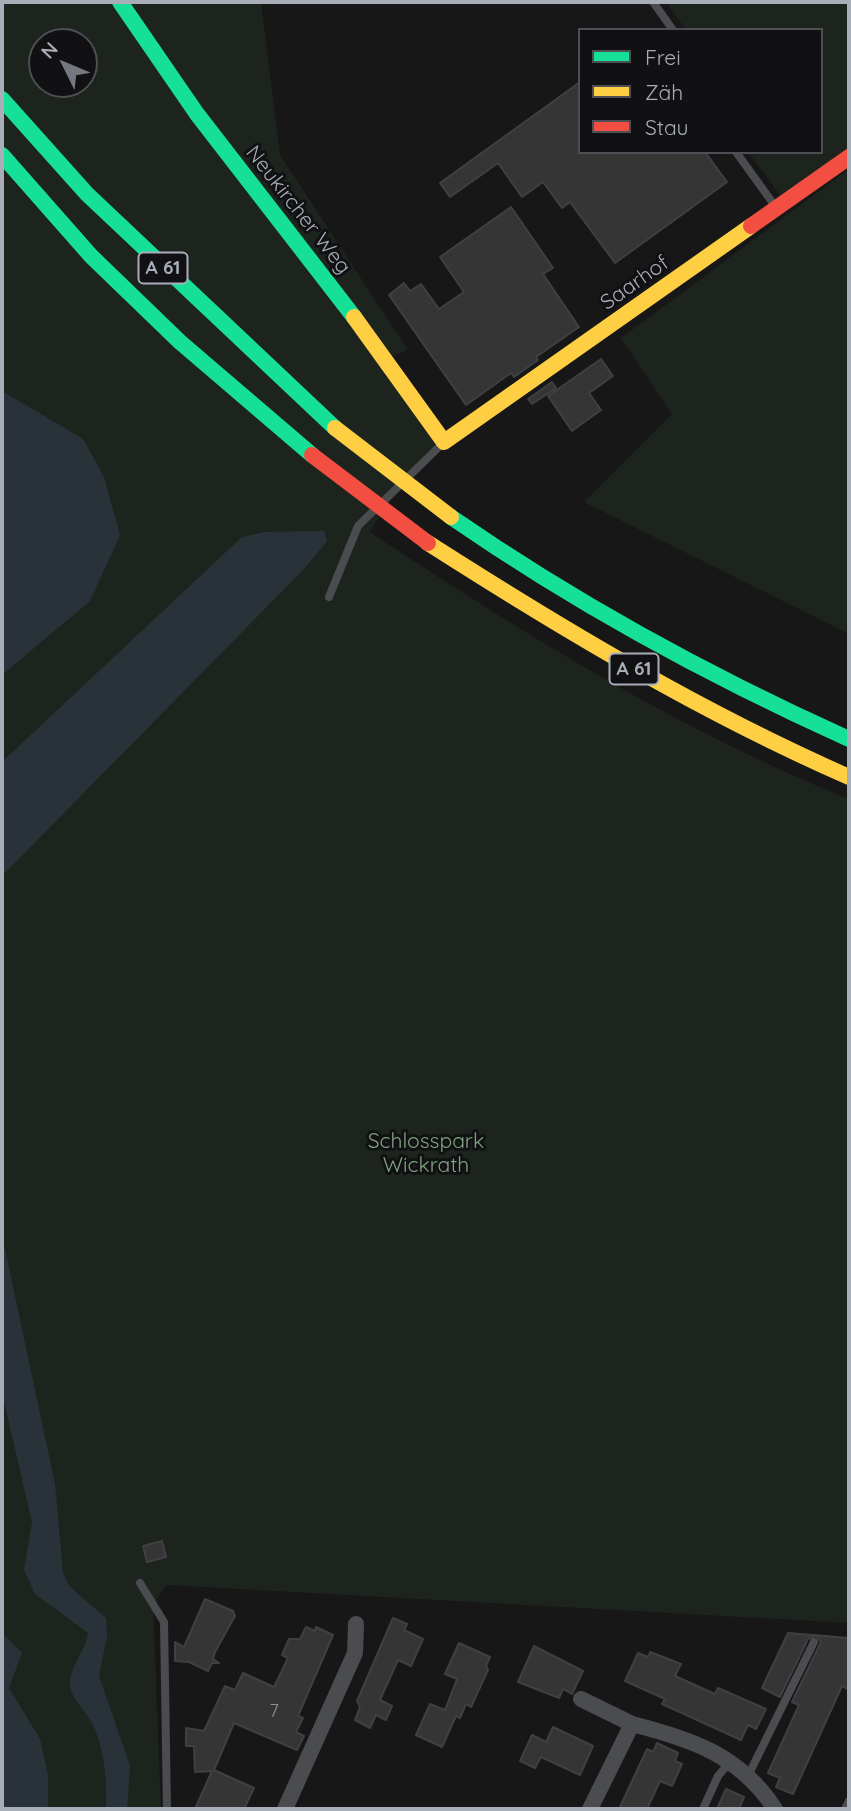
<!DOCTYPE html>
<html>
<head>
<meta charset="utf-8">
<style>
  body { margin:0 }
  #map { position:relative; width:851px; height:1811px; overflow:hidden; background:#171717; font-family:Quicksand,sans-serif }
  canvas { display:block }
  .frame { position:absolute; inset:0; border:4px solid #a8adb8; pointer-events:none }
  .legend { position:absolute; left:578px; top:28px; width:245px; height:126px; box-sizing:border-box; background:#111113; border:2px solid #4d4f55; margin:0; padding:9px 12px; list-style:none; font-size:21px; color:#a8adb8 }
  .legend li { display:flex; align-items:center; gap:14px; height:35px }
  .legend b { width:35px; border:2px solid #4d4f55 }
  .north { position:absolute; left:28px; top:28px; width:70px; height:70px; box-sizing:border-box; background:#111113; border:2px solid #4d4f55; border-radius:50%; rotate:313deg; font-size:19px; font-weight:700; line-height:28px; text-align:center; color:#a8adb8 }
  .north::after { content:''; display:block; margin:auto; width:24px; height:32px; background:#757880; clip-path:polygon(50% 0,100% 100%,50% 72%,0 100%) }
</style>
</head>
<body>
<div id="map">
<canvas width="851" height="1811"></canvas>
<div class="frame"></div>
<ul class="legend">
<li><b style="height:9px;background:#16e098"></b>Frei</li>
<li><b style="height:9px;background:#ffcf43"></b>Zäh</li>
<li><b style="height:9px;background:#f24e42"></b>Stau</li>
</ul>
<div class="north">N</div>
</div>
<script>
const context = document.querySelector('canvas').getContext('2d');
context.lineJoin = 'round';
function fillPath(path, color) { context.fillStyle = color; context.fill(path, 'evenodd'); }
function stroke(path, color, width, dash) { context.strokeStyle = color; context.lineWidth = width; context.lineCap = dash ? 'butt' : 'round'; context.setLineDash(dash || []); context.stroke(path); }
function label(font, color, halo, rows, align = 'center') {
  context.font = font + ' Quicksand,sans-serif'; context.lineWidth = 6; context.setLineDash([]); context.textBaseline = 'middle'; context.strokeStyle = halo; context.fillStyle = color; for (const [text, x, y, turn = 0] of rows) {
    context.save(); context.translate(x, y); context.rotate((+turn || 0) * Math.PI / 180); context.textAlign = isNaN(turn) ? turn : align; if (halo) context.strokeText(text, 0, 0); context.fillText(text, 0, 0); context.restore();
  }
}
const green = new Path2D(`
  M2 2H261L280 155 408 350 386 359 444 442 387 505 370 532C522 633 680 731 849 799V1623L167 1585 153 1604 161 1809H2ZM42 42H84V84H42Z
  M666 2H849V148L781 196 748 152H821V30H686Z
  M849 169V634L584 502 672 414 621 338Z`);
const water = new Path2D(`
  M2 391 83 439 104 477 120 535 90 601 2 675Z
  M324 531 327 541 305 568 2 876V762L242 537 265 532Z
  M2 1235 55 1484 63 1573 69 1586 106 1618 107 1636 99 1676 130 1766 127 1809H106C107 1780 105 1750 92 1723 86 1711 70 1697 70 1684 70 1666 86 1650 88 1633L35 1594 24 1570 32 1522 2 1393Z
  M2 1633 22 1653 9 1688 40 1739 48 1775V1809H3Z`);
const building = new Path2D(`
  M580 82V152H705L727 182 615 263 570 202 562 208 543 182 522 197 498 163 450 197 440 183Z
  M511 207 553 268 543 274 579 327 536 357 538 360 514 377 511 373 466 405 389 295 404 283 410 291 421 284 439 309 464 292 440 257Z
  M601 359 613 376 589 393 601 410 572 431 548 396Z
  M552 382 556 388 532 404 528 399Z
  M162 1541 166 1557 147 1562 143 1546Z
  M205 1599 233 1611 235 1616 215 1652 213 1659 219 1663H212L208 1671 189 1662 175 1661V1642L184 1647Z
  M393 1618 407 1624 404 1630 423 1639 411 1666 398 1660 380 1700 392 1706 386 1720 376 1715 370 1728 355 1720 360 1707 357 1701Z
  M306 1627 315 1631 316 1627 333 1635 298 1716 303 1718 296 1732 304 1736 297 1750 234 1723 214 1770 254 1788 244 1809H195L212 1771 195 1772 194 1746H186V1728L204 1731 225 1686 235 1690 243 1673 274 1687 288 1658 282 1655 289 1639H300Z
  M788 1633 849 1638V1690L842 1686 793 1794 776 1787 780 1778 768 1773 799 1705 792 1702 821 1642 816 1636 808 1639 780 1697 762 1688Z
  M459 1643 490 1657 486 1666 488 1670 471 1707 466 1704 460 1718 456 1716 442 1747 416 1735 430 1704 445 1710 457 1679 445 1674Z
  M534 1646 583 1671 572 1694 563 1689 559 1698 518 1682Z
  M650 1652 681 1664 675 1676 715 1694 718 1688 766 1709 756 1729 748 1725 741 1740 662 1704 665 1699 625 1681 638 1653 648 1657Z
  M553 1727 593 1746 580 1775 541 1757 535 1768 520 1761 532 1735 546 1742Z
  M657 1743 678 1753 675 1761 682 1764 672 1786 660 1781 647 1809H619L647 1749 653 1752Z
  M726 1789 744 1797 739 1809H717Z`);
const lane = new Path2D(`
  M653 2 673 30
  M736 152 775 206
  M329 597 358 526 444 442
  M140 1583 164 1622 167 1809
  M747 1778 814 1642
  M703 1809 718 1776 730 1762
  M845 1809 849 1801`);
const street = new Path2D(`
  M581 1699 632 1724
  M285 1809 355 1653 356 1624
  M590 1809 632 1724C691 1739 740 1755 775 1809`);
const fast = new Path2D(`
  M120 2 197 114 354 317
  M2 99 87 194 335 428
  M2 155 91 256 180 342 312 455
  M451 517C577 604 709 676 849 739`);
const slow = new Path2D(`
  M354 317 444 442 751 226
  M428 543C564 630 701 712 849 777`);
const jam = new Path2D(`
  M751 226 849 157`);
const slowBridge = new Path2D(`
  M335 428 451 517`);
const jamBridge = new Path2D(`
  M312 455 428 543`);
const numberNames = [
  ["7",274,1712]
];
const shields = [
  [163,268,49],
  [634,669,49]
];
const shieldNames = [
  ["A 61",163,268],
  ["A 61",634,669]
];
const streetNames = [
  ["Neukircher Weg",298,210,52],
  ["Saarhof",635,283,-35]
];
const parkNames = [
  ["Schlosspark",426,1142],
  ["Wickrath",426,1166]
];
fillPath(green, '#1d241e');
fillPath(water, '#2a3239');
fillPath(building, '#353536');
stroke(building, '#3f4043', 2);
stroke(lane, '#4b4c50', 8);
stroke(street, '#4b4c50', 16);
stroke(fast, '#16e098', 16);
stroke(slow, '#ffcf43', 16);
stroke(jam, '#f24e42', 16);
stroke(slowBridge, '#ffcf43', 16);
stroke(jamBridge, '#f24e42', 16);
label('18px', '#8b8f98', null, numberNames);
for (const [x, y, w] of shields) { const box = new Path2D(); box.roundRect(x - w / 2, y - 15.5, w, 31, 5); context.fillStyle = '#111113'; context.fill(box); stroke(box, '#a8adb8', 2); }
label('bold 19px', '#a8adb8', null, shieldNames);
label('21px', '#a8adb8', '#111113', streetNames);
label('21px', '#7fa381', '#111113', parkNames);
</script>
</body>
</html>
